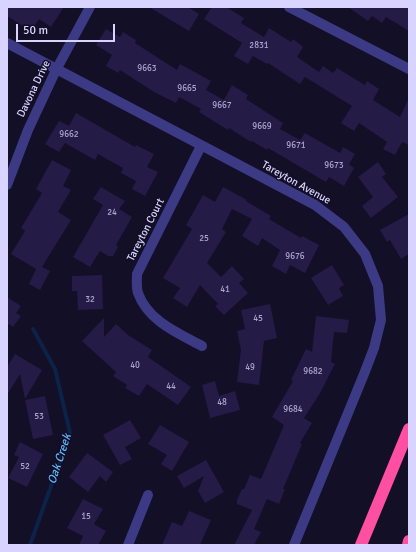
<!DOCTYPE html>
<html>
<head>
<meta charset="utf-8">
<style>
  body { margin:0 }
  #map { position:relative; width:416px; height:552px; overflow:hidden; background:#130f26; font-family:Signika,sans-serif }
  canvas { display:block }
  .frame { position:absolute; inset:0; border:8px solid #d9d4ff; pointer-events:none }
  .scale { position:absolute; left:16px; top:24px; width:99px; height:18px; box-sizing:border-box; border:2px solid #d9d4ff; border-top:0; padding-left:5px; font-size:12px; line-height:14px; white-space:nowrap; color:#d9d4ff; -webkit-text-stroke:3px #130f26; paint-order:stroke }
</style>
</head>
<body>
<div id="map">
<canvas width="416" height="552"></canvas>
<div class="frame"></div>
<div class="scale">50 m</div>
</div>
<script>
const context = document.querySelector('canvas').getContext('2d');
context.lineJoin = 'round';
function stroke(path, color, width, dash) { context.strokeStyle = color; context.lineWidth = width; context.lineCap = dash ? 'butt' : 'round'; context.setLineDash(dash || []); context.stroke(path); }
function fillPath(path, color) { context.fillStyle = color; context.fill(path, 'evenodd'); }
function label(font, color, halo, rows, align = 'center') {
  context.font = font + ' Signika,sans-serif'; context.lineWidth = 3; context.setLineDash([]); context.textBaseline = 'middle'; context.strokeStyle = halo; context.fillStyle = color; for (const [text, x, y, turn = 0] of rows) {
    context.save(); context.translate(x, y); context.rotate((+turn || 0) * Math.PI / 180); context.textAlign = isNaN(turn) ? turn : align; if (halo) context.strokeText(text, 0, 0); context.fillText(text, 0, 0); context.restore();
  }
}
const stream = new Path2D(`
  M30 545 70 433 55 369 33 329`);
const building = new Path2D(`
  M7 7H64L51 27 39 19 31 31 7 16Z
  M149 7H188L199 14 189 31Z
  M212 7H226L244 18 241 23 264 37 269 28 291 42 293 39 303 47 297 57 319 72 323 66 333 73 337 68 365 85 367 81 379 89 373 100 400 117 409 98V145L402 142 395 155 383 149 387 142 359 123 354 131 341 123 352 106 305 77 300 84 268 63 267 64 253 56 248 64 234 56 242 43 204 19Z
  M348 7H409V31L386 17 382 23 372 16 368 21Z
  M106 29 120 37 123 32 136 40 135 43 177 70 180 64 211 81 206 90 224 100 232 85 248 95 246 99 283 123 280 129 300 140 305 133 340 153 343 147 355 154 349 164 354 168 344 186 329 177 326 182 268 148 267 150 252 141 251 142 229 128 228 130 199 112 201 109 179 97 176 103 154 92 120 70 118 73 106 66 112 55 96 45Z
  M76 113 135 147 136 145 154 154 147 167 158 172 145 196 132 189 136 181 121 173 123 168 98 154 95 160 65 143 59 152 45 144 59 121 69 126Z
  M52 160 71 170 63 186 71 190 58 212 71 220 42 267 50 271 40 290 29 284 36 269 11 254 25 231 21 228 42 193 36 189Z
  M378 162 386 174 382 177 398 197 371 218 362 206 373 197 358 177Z
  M101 187 125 201 119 209 132 217 116 245 118 247 113 256H108L100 251 90 267 73 257 103 205 93 199Z
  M223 187 247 200 246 201 271 216 269 219 301 238 302 236 319 245 305 273 290 265 286 274 272 266 280 250 262 238 258 246 242 236 252 219 232 209 222 229 226 232 207 263 221 277 232 266 244 279 239 283 248 293 224 315 215 306 218 304 200 285 187 307 173 298 180 288 163 278 192 229 186 225 203 195 215 202Z
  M409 214V254L401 259 390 240 387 242 380 230Z
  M332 265 344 285 339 288 343 296 328 305 311 278Z
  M102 275 103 309 78 310 77 291H72V276Z
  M7 297 21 306 16 313 21 316 13 327 9 324 7 326Z
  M270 304 277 338 264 341 259 385 237 382 241 350 237 331 245 329 241 310Z
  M316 316 349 320 347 333 334 332 331 362 335 364 319 395 304 418 312 423 300 443 302 444 283 489H285L279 504 267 499 254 529 261 532 254 545H234L252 510 237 504V500L242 489H244L250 475 261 479 284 425 272 417 293 381 291 380 306 349 312 352Z
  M104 318V337L116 324 128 335 152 350 148 357 191 387 178 405 147 384 139 396 125 388 127 385 113 376 116 372 82 341Z
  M15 354 42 370 25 399 20 374 7 395V367Z
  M215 381 219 396 235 391 240 410 210 418 202 385Z
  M45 396 53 435 33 439 25 400Z
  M130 420 141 438 125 447 132 459 120 465 103 435Z
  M160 425 189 442 172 471 161 464 167 455 148 444Z
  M20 442 43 454 27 487 8 478 19 457 14 455Z
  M87 453 113 472 106 482 100 476 88 492 69 477Z
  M206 460 224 492 205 503 198 491 204 476 184 488 177 476Z
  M83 499 103 509 94 524 106 531 98 545H79L83 536 67 528Z
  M189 511 211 520 200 545H162L172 522 182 526Z`);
const minor = new Path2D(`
  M289 7 409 69
  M7 43 315 205 344 227 365 254 378 286 381 320 374 348 364 374 294 545
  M201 146 137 274C137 279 136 287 138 293 148 321 178 333 202 346
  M7 185 28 130 56 70 90 7
  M128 545 148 495`);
const highway = new Path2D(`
  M361 545 409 429
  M408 545 409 541`);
const numberNames = [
  ["2831",259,46],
  ["9663",147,69],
  ["9665",187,89],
  ["9667",222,106],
  ["9669",262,127],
  ["9662",69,135],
  ["9671",296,146],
  ["9673",334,166],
  ["24",112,213],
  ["25",204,239],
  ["9676",295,257],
  ["41",225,290],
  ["32",90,300],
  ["45",258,319],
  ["40",135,366],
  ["49",250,368],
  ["9682",313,372],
  ["44",171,387],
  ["48",222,403],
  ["9684",293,410],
  ["53",39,417],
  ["52",25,467],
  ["15",86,517]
];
const streetNames = [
  ["Davona Drive",34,89,-64],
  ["Tareyton Avenue",296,183,29],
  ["Tareyton Court",146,230,-63]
];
const waterNames = [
  ["Oak Creek",60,459,-72]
];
stroke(stream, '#0c2248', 4);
fillPath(building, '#241b47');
stroke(minor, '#3d3a85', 10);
stroke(highway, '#ff4fa3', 12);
label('9px', '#aca6d1', null, numberNames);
label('11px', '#d9d4ff', '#130f26', streetNames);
label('italic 12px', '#62b6ff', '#130f26', waterNames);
</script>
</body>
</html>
